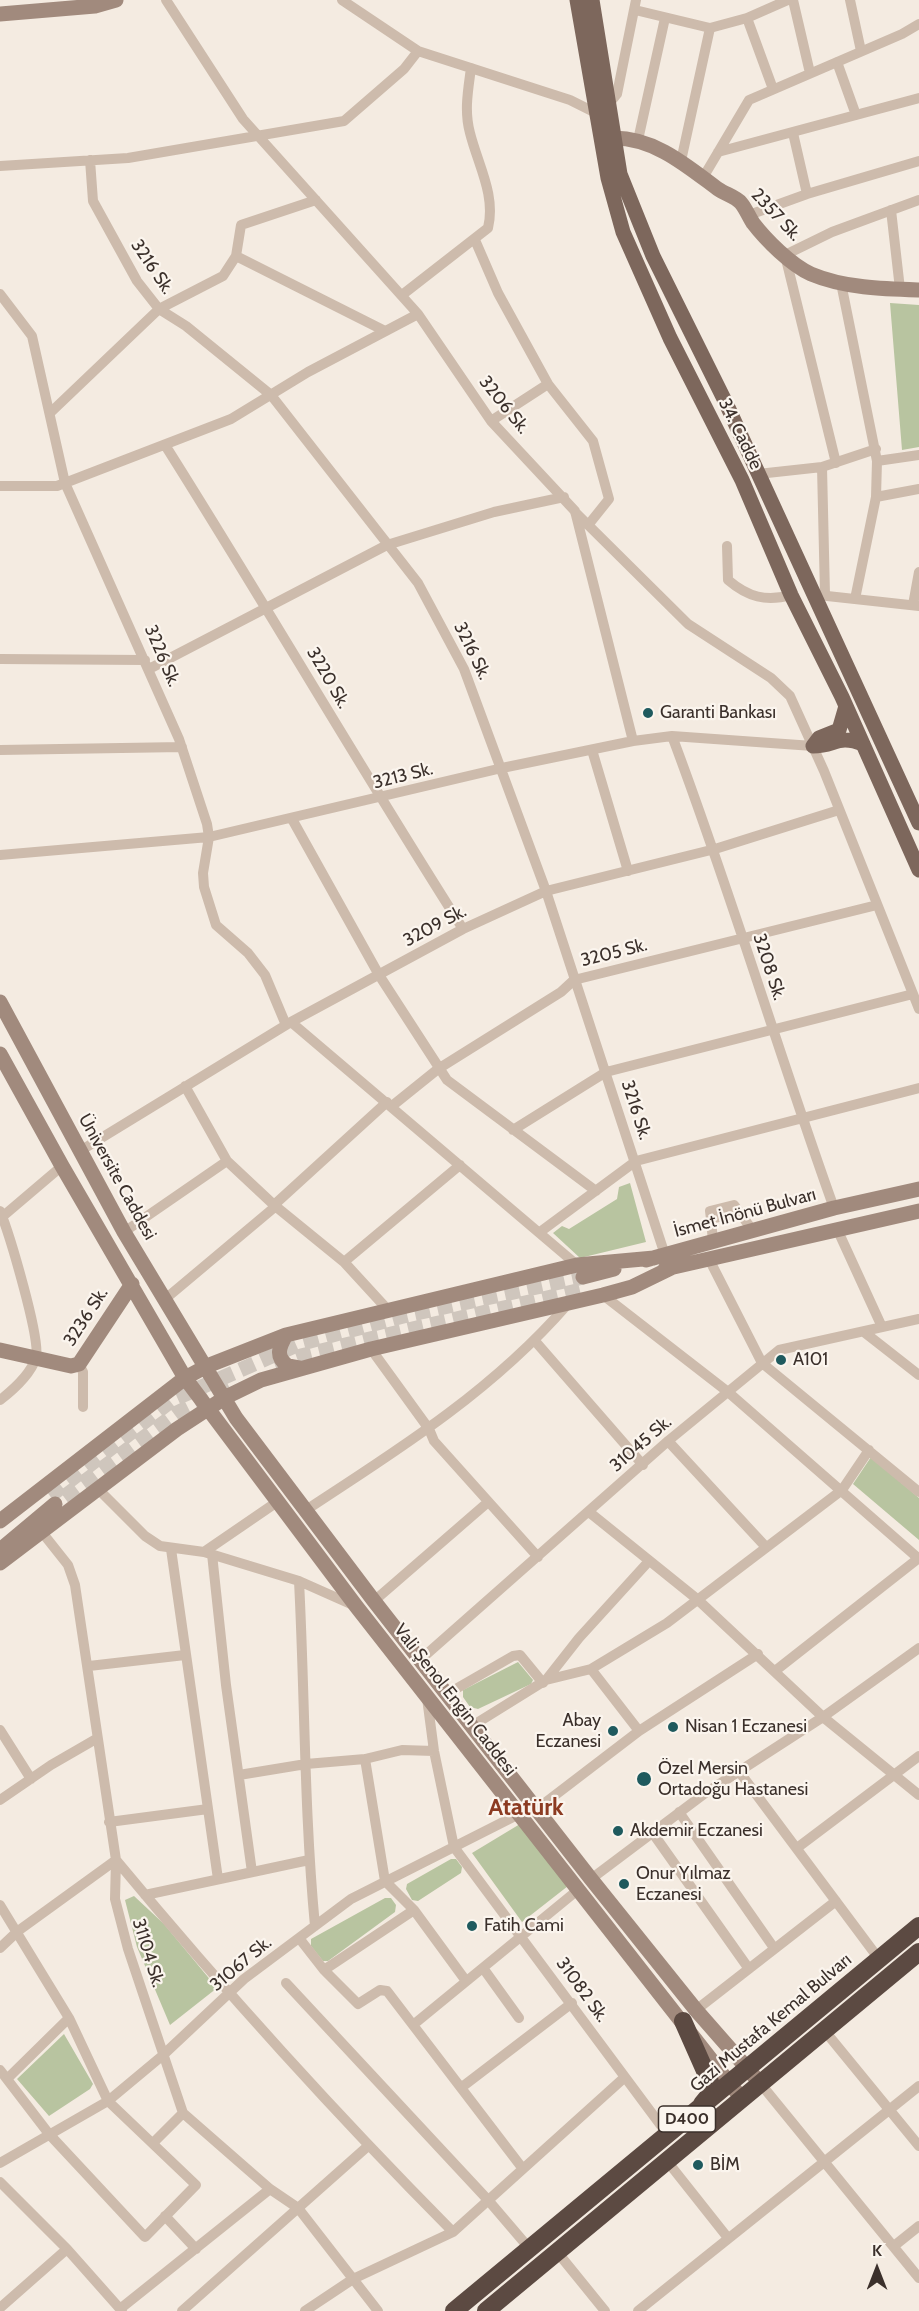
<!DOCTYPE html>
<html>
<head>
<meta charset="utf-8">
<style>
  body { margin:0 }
  #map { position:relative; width:919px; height:2311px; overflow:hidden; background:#f4ebe1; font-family:Cabin,sans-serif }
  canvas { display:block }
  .north { position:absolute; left:847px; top:2239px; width:60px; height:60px; -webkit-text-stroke:4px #fbf5ee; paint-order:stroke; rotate:0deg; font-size:16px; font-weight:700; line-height:24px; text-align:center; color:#3b302b }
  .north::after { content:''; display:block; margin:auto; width:21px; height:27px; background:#3b302b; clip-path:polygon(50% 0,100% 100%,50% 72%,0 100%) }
</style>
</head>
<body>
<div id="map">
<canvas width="919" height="2311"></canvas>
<div class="north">K</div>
</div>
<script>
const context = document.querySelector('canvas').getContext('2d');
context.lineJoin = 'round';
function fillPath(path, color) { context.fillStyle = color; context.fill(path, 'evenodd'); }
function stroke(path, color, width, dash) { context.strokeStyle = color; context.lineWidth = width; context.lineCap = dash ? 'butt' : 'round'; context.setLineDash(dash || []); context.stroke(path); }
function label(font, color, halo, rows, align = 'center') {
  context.font = font + ' Cabin,sans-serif'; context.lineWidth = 4.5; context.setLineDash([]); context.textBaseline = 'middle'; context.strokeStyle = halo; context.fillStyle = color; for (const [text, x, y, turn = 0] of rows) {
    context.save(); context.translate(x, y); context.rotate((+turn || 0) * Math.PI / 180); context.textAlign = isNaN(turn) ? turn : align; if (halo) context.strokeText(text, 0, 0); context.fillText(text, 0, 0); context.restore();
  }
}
const green = new Path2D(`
  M890 303 919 305V447L902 450Z
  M630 1183 646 1242 580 1258 553 1233 562 1226 569 1229 617 1199 619 1187Z
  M871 1457 919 1498V1540L853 1484Z
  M518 1662 533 1680 531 1684 478 1709 470 1707 463 1697V1690Z
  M520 1824 568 1886 522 1922 472 1853Z
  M451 1859H456L462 1867 461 1873 418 1901 412 1900 406 1889 407 1884Z
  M134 1896 164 1924 217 1988 170 2025 137 1947 125 1900Z
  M385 1898H391L396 1905 395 1912 328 1961H323L311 1946V1939Z
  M64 2034 93 2084 90 2089 49 2116 17 2079Z`);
const secondaryTunnel = new Path2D(`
  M275 1365 301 1356 374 1338 586 1289
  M50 1496 172 1400 299 1344 407 1315 583 1277
  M64 1497 177 1413 232 1386`);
const street = new Path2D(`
  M166 0 243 119 418 314 491 421 575 511 633 741
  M342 0 418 51 570 100 596 113
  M793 0 810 73
  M850 0 861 51
  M635 10 710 28 747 18 788 0
  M747 18 773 89
  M837 62 856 115
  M607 100 613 99 617 94 636 0
  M793 133 807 194
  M638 140 665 18
  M718 152 919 98
  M90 160 93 201 137 281 159 309 186 326 271 395 418 583 464 669 546 891 665 1255
  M681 161 710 28
  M0 166 128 158 344 121 404 69 418 51
  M704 176 749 100 902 34 919 24
  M891 210 900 289
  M749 215 807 194 919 161
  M475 240 498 293 548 384
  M236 256 241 225 316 200
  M841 283 877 461 876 497 855 599
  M0 294 32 336 65 483 179 739 207 824 209 837 203 873 204 887 216 925 248 953 265 975 286 1025
  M402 295 488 228C496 195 478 165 470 133 464 111 468 91 471 68
  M50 413 159 309 223 276 236 256 385 331
  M491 421 548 384 593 441 609 499 589 524
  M165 445C266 605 361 769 463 929
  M877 461 919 455
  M836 463 785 255 832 232 919 200
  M822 467 825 595
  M758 474 822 467 876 449
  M0 486H57L231 419 308 372 418 314
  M876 497 919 489
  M575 512 688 624 771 678 790 696 824 771 919 1009
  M727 546 728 580C748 597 766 602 791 595
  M818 595 919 606
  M913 605 919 572
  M0 659 145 660
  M149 669 387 545 494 512 564 497
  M672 736C731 892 778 1052 834 1208
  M0 750 182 747
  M592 750 628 871
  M292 819 379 975 447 1080 596 1191
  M0 855 209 837 502 768 633 741 672 736 813 746
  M291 1022 577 1265
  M185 1086 227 1161 274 1205 344 1262 388 1310
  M392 1106 438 1069 561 992 574 980 877 905
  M513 1130 606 1072 913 994
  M80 1151 291 1022 463 929 546 891 715 849 839 810
  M274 1205 387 1102
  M0 1211C9 1233 41 1339 36 1358 30 1375 13 1390 0 1400
  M2 1217 62 1166
  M711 1219 710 1211 734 1205 753 1231
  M838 1231 882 1327
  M124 1232 227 1161
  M540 1232 636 1161 919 1088
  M713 1242 711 1219 737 1213
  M709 1259 762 1363 919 1492
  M344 1262 460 1165
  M603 1295 728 1392 919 1559
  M164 1300 276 1206
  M864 1332 919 1375
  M535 1341 643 1465
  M371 1349 429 1429 434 1441 538 1557
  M79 1364 83 1372V1407
  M668 1441 765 1546
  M97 1488 145 1536 160 1546 204 1552 299 1581 353 1605
  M306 1510C400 1449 493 1390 567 1305
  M589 1512 697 1599 823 1717 919 1795
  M41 1531 68 1565 75 1585 116 1860 115 1899 128 1949 183 2113 270 2189 298 2208 378 2311
  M171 1549 218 1879
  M204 1552 277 1502
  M212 1554 226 1685 252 1872
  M299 1581C305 1696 304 1811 315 1926
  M374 1601 487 1503
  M420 1660 668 1441 779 1350 919 1319
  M89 1666 185 1655
  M591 1669 639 1731
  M775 1671 919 1558
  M546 1680 579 1638 649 1561
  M447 1694 513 1656 520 1655 543 1683
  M427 1698 434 1751 454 1847 668 2135
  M472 1726 546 1680 591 1669 667 1623 842 1490 869 1450
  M0 1730 31 1779
  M365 1759 385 1881 414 1910 466 1981
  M738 1770 879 1959
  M239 1775 306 1764 365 1759 402 1750 434 1751
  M0 1800 51 1765 96 1739
  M537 1809 639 1731 758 1654
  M679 1812 774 1948
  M109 1822 208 1809
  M652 1832 749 1969
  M797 1848 919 1756
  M116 1860C223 1989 335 2113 453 2232
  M591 1879 704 1794 823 1717 919 1648
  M145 1895 309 1860
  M0 1905 69 2018 108 2101 196 2185 145 2237 49 2134 0 2070
  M299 1938 324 1970 358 2004 380 1990 387 1991 523 2169
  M0 1948 18 1931 116 1860
  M483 1968 519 2018
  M324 1970 414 1910
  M286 1983 488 2200 529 2248
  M696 2010 836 1901
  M413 2025 579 1889
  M824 2030 919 2146
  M8 2078 69 2018
  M760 2083 919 2278
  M462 2087 572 2003
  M153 2143 183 2113
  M667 2161 728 2238
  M0 2163 108 2101 162 2056 244 1979 351 1899 519 1814
  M0 2182 67 2249 122 2311
  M165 2216 196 2249
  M894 2246 919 2226
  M558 2253 605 2311
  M0 2308 67 2249
  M120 2309 270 2189
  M182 2311 368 2146
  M305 2311 353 2279 453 2232 625 2077
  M638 2311 919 2086`);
const secondary = new Path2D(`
  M0 14 95 6 116 0
  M614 138C655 138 687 166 718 189 725 194 736 197 741 203 746 209 749 217 753 223 766 240 791 265 811 274 844 288 884 289 919 290
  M0 1002 124 1232 236 1418 374 1601 591 1879 696 2010 760 2083
  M0 1054 62 1166 185 1378 356 1606 742 2099
  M646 1260 834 1208 919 1189
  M665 1269 919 1211
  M583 1277 614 1269
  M286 1335C279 1347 275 1357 288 1366L299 1368
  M0 1350 71 1366 79 1364 132 1284
  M0 1521 185 1378 207 1366 286 1335 577 1265 654 1258
  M0 1550 55 1504
  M0 1563 177 1429 226 1397 261 1380 371 1349 603 1295 632 1287 673 1267`);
const primary = new Path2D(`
  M577 0 608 178 623 232 670 338 742 480 791 595 842 697 919 870
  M592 0 620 174 653 256 725 401 919 823
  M846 706 839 730 819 738 813 746C836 746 837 734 863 744`);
const highway = new Path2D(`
  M683 2021 710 2082 711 2093 702 2104
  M454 2311 919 1926
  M486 2311 919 1952`);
const markers = [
  [648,713,6,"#1f5a5e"],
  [781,1360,6,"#1f5a5e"],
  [673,1727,6,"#1f5a5e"],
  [613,1731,6,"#1f5a5e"],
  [644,1779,8,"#1f5a5e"],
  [618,1831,6,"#1f5a5e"],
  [624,1884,6,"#1f5a5e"],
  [472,1926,6,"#1f5a5e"],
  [698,2165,6,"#1f5a5e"]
];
const shields = [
  [687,2119,57]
];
const shieldNames = [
  ["D400",687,2119]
];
const streetNames = [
  ["2357 Sk.",776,215,47],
  ["3216 Sk.",152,267,56],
  ["3206 Sk.",504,405,51],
  ["34. Cadde",740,434,64],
  ["3216 Sk.",472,651,64],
  ["3226 Sk.",162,656,67],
  ["3220 Sk.",328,678,60],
  ["3213 Sk.",403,776,-14],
  ["3209 Sk.",435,926,-28],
  ["3205 Sk.",614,953,-14],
  ["3208 Sk.",769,967,72],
  ["3216 Sk.",636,1110,72],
  ["Üniversite Caddesi",117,1177,61],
  ["İsmet İnönü Bulvarı",745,1213,-15],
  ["3236 Sk.",86,1317,-57],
  ["31045 Sk.",641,1444,-41],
  ["Vali Şenol Engin Caddesi",455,1700,52],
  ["31104 Sk.",148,1953,73],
  ["31067 Sk.",241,1964,-40],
  ["31082 Sk.",582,1990,54],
  ["Gazi Mustafa Kemal Bulvarı",771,2023,-40]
];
const poiNames = [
  ["Garanti Bankası",660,713],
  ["A101",793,1360],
  ["Abay",601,1721,"right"],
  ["Eczanesi",601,1742,"right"],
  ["Nisan 1 Eczanesi",685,1727],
  ["Özel Mersin",658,1769],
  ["Ortadoğu Hastanesi",658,1790],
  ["Akdemir Eczanesi",630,1831],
  ["Onur Yılmaz",636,1874],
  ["Eczanesi",636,1895],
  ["Fatih Cami",484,1926],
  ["BİM",710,2165]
];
const districtNames = [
  ["Atatürk",526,1808]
];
fillPath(green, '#b8c4a0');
stroke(secondaryTunnel, '#cfc6bd', 15, [15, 8]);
stroke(street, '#cdbbac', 10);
stroke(secondary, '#a18a7d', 15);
stroke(primary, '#7d675c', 15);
stroke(highway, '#5c4a42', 18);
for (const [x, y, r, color] of markers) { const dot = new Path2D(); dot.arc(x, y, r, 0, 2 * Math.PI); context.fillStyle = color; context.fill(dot); stroke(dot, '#fbf5ee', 2); }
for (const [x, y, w] of shields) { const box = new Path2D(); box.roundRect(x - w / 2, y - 13, w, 26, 4.5); context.fillStyle = '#fbf5ee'; context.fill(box); stroke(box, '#3b302b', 1.5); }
label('bold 16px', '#3b302b', null, shieldNames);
label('18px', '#3b302b', '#fbf5ee', streetNames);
label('18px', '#3b302b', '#fbf5ee', poiNames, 'left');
label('bold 24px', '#8c3b22', '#fbf5ee', districtNames);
</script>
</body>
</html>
